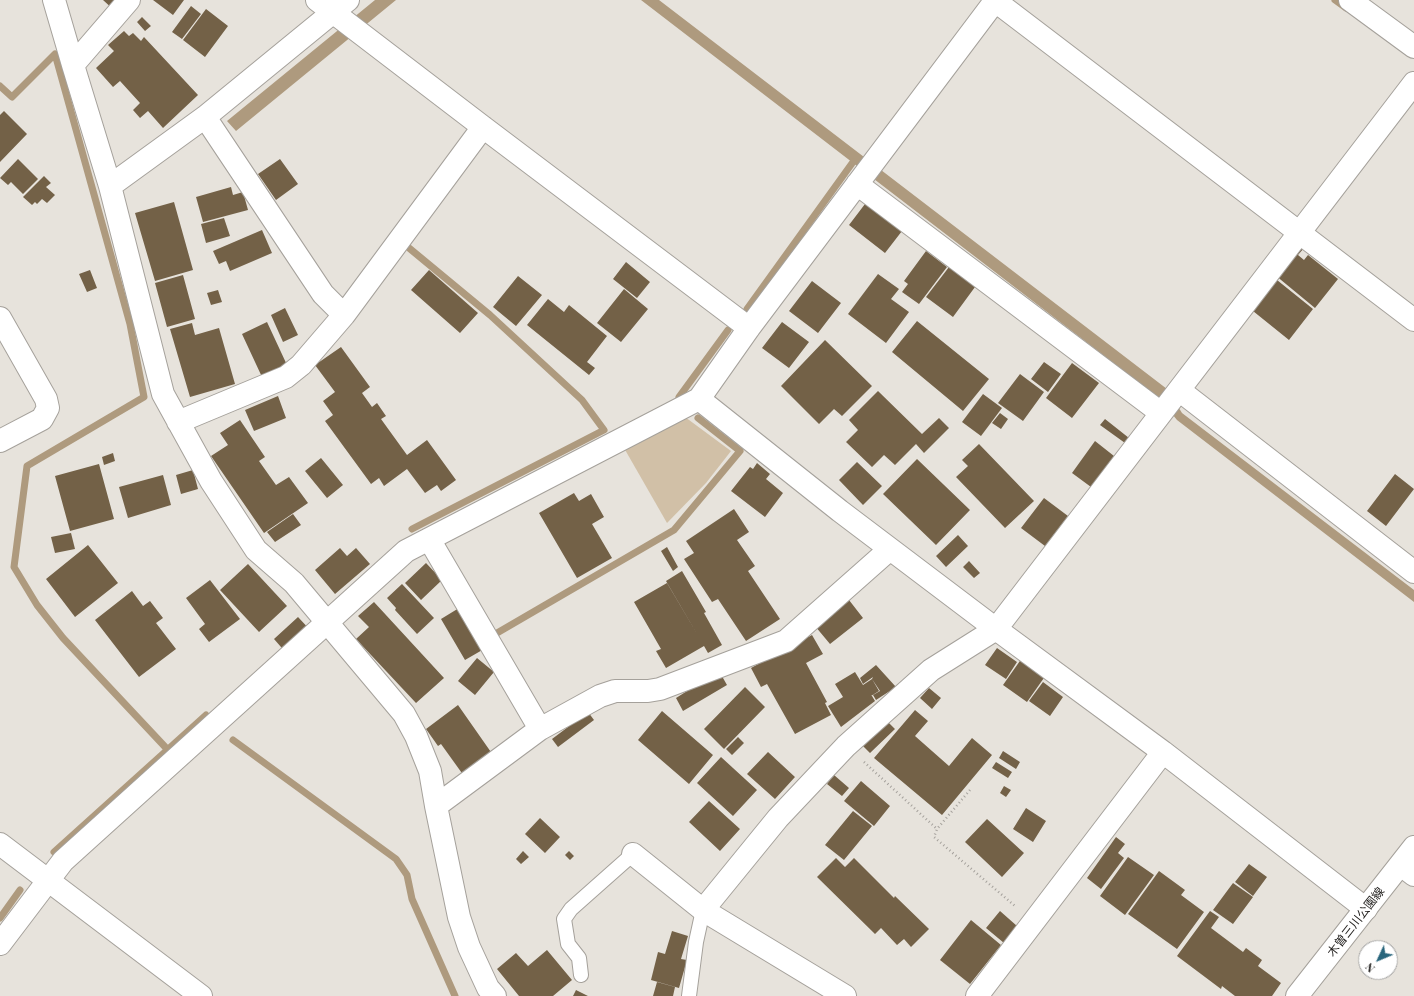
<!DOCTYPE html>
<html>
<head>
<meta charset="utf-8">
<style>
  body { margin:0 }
  #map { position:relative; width:1414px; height:996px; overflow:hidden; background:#e7e3dc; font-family:"Playfair Display",serif }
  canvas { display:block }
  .north { position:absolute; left:1358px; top:940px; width:40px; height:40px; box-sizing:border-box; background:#fff; border:1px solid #a5a5a4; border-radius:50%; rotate:226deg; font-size:11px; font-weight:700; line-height:16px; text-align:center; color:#1f1d1b }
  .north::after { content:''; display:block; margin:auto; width:14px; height:18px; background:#28657c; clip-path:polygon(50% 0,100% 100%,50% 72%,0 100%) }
</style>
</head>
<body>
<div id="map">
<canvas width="1414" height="996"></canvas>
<div class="north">N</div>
</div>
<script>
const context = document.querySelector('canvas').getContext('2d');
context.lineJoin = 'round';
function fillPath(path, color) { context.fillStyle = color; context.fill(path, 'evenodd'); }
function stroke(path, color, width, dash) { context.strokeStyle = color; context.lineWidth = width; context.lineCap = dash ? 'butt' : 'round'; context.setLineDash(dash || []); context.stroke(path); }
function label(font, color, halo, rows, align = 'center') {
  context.font = font + ' "Playfair Display","Noto Sans JP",serif'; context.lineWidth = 4; context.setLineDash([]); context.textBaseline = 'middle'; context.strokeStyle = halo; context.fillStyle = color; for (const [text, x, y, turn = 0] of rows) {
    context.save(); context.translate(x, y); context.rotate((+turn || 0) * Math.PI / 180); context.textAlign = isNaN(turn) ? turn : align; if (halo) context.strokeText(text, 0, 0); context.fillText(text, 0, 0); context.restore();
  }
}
const green = new Path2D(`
  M685 417 731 451 706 483 667 523 624 448Z`);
const water = new Path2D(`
  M375 0H396L236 131 227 121Z
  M641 0H659L1167 389 1182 413 1414 590V602L1177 420 1159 398Z`);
const stream = new Path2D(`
  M1335 0 1346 8
  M0 86 12 97 55 54 130 324 144 397 27 466 14 567 37 605 63 638 168 750
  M409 248 490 315 582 400 604 430 412 529
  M747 309 853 162
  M679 397 728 330
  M497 633 674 530 740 451 698 418
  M233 740 396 859 407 875 412 899 455 996
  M54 852 206 715
  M0 918 20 890`);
const building = new Path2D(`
  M103 0H124L115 11Z
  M153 0H184L173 15Z
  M191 6 201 14 182 39 172 32Z
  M206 9 228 26 205 57 183 40Z
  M142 17 151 26 145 31 137 22Z
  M124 31 129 36 133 33 141 41 144 37 198 95 163 128 148 111 140 118 133 110 140 103 120 81 113 87 96 68 114 51 108 45Z
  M4 111 27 134 0 162V115Z
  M18 159 38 179 23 194 11 182 8 185 0 178Z
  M280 159 298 184 276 200 258 174Z
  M44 176 51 183 46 187 55 195 47 203 42 199 37 204 35 202 32 205 23 197Z
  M231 187 233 195 243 192 248 210 203 222 196 197Z
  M174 202 193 270 155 281 135 213Z
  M865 204 902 231 885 253 849 225Z
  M224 218 230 236 206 243 201 224Z
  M262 230 272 253 230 271 226 261 219 264 213 251Z
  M1300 245 1304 248 1298 255 1304 260 1308 255 1338 279 1315 308 1275 275Z
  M926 251 947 267 919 304 902 292 908 284 904 281Z
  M626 262 650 282 637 298 613 279Z
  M949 267 975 287 953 317 926 297Z
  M90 270 97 288 87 292 79 274Z
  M429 270 478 313 460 333 411 290Z
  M878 274 899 289 891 299 909 312 886 343 848 314Z
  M183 275 195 319 167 327 155 283Z
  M518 276 542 295 516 326 493 307Z
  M1277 280 1313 309 1289 340 1253 311Z
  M812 281 841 303 818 333 789 311Z
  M624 289 648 309 621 342 597 323Z
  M218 290 222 302 211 305 207 293Z
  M548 299 564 312 569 305 607 336 587 362 595 368 589 375 527 325Z
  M285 308 298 335 283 342 271 315Z
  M917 321 989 379 963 411 892 352Z
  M267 322 287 365 262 377 242 334Z
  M782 322 809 342 789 368 762 348Z
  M192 323 195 335 219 328 235 384 190 397 170 329Z
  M825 340 872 386 842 416 834 409 819 424 781 386Z
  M341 347 370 387 362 393 372 407 377 403 386 416 381 419 407 455 427 440 456 480 441 491 437 485 425 493 407 469 384 486 379 478 371 484 325 421 333 415 323 401 335 392 315 365Z
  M1044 362 1061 374 1048 392 1031 379Z
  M1072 363 1099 383 1072 418 1046 398Z
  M1020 374 1044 392 1023 421 998 403Z
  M878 391 922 434 939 418 949 428 924 453 916 444 895 465 884 455 872 467 846 442 858 430 849 420Z
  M983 394 1002 408 981 436 962 422Z
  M278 396 286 418 254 431 245 410Z
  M1000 413 1008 419 1001 429 992 423Z
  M1105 419 1129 438 1125 443 1100 425Z
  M240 420 265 457 259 461 276 485 289 477 308 503 264 533 211 456 228 445 220 433Z
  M1095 441 1114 456 1091 487 1072 473Z
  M979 444 1034 501 1005 528 956 477 968 466 962 460Z
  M113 453 115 461 104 465 102 457Z
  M321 458 343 485 327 498 305 471Z
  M917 459 970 510 936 545 883 494Z
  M857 462 882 486 863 505 839 480Z
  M757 463 770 474 766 479 783 493 765 517 731 491 750 467 753 469Z
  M99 464 114 519 70 531 55 476Z
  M193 470 198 489 181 494 176 475Z
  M1395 474 1414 489 1386 526 1367 511Z
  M163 475 171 505 128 518 119 487Z
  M574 493 579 501 591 494 604 517 592 524 612 558 577 578 539 513Z
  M1044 498 1068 516 1045 546 1021 528Z
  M734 509 749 532 737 540 755 566 748 571 780 619 746 641 718 599 712 602 684 559 694 553 686 541Z
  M293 514 301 525 275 542 267 532Z
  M71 533 75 549 55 553 51 537Z
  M958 535 968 546 946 567 936 556Z
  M88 545 118 583 75 617 46 579Z
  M667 547 678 567 673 571 661 551Z
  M340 548 347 556 356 548 370 564 335 594 315 570Z
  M969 561 980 573 974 578 963 567Z
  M426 563 442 580 421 600 405 583Z
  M248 564 287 606 259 632 220 590Z
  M682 571 706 612 704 613 722 645 708 653 704 646 666 668 656 651 661 649 634 602 667 583 700 639 666 581Z
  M210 580 240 619 209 642 199 629 205 624 186 598Z
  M402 584 434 618 417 634 395 610 396 608 387 598Z
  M132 591 143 606 150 601 163 618 156 623 176 649 139 677 95 620Z
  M849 600 863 618 830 644 815 626Z
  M374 602 444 678 416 703 356 639 369 627 358 616Z
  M459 608 484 649 465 660 441 619Z
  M298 617 312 632 288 655 274 639Z
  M812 635 823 654 806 663 827 702 825 703 831 715 795 734 767 684 761 687 751 668Z
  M997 648 1017 662 1006 679 985 665Z
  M477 658 494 672 475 695 458 681Z
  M1022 658 1046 675 1027 702 1003 685Z
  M876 665 896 687 876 700 873 695 880 691 872 679 873 677 863 684 860 678Z
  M719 671 727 685 683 711 676 698Z
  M855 672 863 685 872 679 879 691 871 696H872L875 701 841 727 828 706 843 697 835 684Z
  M1043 682 1063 697 1050 716 1029 701Z
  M745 687 765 707 724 749 704 729Z
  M929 688 941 698 932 709 920 698Z
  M458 705 493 755 464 776 441 744 438 746 426 729Z
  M915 710 928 721 915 736 949 766 972 738 992 755 942 815 874 758Z
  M662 711 713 755 689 784 638 740Z
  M588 712 594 720 558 747 552 739Z
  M888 722 895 729 870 753 863 746Z
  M738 737 744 743 732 755 726 749Z
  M1003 751 1020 762 1016 769 999 758Z
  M768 752 795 777 775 799 747 774Z
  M721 757 757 790 733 816 697 783Z
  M996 762 1012 772 1008 778 992 768Z
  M834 775 849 788 842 796 827 784Z
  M861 781 890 806 874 826 844 801Z
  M1004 786 1011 790 1006 797 1000 793Z
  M709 801 740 829 720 851 689 822Z
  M1026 808 1046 821 1033 842 1013 829Z
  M853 811 872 826 844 860 825 845Z
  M540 818 560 837 545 853 525 834Z
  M987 819 1024 853 1002 877 965 842Z
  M1116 837 1125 844 1118 853 1124 858 1101 889 1087 878Z
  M523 851 529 857 521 864 516 859Z
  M569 851 574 856 570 860 565 855Z
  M1128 857 1154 875 1125 915 1100 896Z
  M836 858 845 867 854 858 894 898 895 896 929 929 911 947 904 939 897 945 881 928 875 934 817 877Z
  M1249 864 1267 877 1253 896 1235 882Z
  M1159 871 1185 890 1181 895 1204 912 1177 949 1128 914Z
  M1233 883 1253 897 1233 924 1213 910Z
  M1000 911 1017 926 1004 943 986 928Z
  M1210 911 1219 917 1211 928 1243 952 1246 948 1262 960 1258 966 1281 983 1272 996H1235L1222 986 1221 989 1177 956Z
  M971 920 1001 945 970 984 940 960Z
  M672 931 688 936 681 959 687 960 679 988 651 980 658 952 665 954Z
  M547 950 572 980 553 996H519L497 969 516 953 528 966Z
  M657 982 675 987 673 996H653Z
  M576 990 588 996H573Z`);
const path = new Path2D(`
  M864 762 937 829
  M970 790 937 829 934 837 1015 906`);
const lane = new Path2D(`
  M581 975 579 958 568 944 564 919 571 909 633 854
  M689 996 696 942 703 910`);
const street = new Path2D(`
  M54 0 73 65 110 186 163 394 211 481 256 550 294 583 404 714 416 736 430 771 436 806 459 917 469 947 488 988 495 996
  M317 0 483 127 749 328
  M994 0 1414 320
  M1350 0 1414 47
  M73 65 129 0
  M205 117 323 294 344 315
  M857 184 1161 413
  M110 186 205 117 348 0
  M1179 390 1414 572
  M699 399 840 511 996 629 1163 752 1366 909
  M178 422 286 377 301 365 344 315 483 127
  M429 539 540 729
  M436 806 540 729 600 696 615 691H648L660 689 786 641 890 549
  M633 854 703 910
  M1401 865 1414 875
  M0 944 63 861 406 551 699 399 749 328 995 1
  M845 996 703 910 778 818 846 746 931 670 996 629 1414 83
  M977 996 1163 752`);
const secondary = new Path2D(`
  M0 318 46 399 48 408 42 419 0 441
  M0 844 201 996
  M1297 996 1414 847`);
const streetNames = [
  ["木曽三川公園線",1356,922,-52]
];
fillPath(green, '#d1c0a7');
fillPath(water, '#ae9a7e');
stroke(stream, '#ae9a7e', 7);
fillPath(building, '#736147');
stroke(lane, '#a5a19b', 16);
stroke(street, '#a5a19b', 24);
stroke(secondary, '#a5a19b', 24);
stroke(path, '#a4a09b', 2.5, [1, 3]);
stroke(lane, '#fff', 14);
stroke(street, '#fff', 22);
stroke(secondary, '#fff', 22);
label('12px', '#1f1d1b', '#fff', streetNames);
</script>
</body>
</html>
